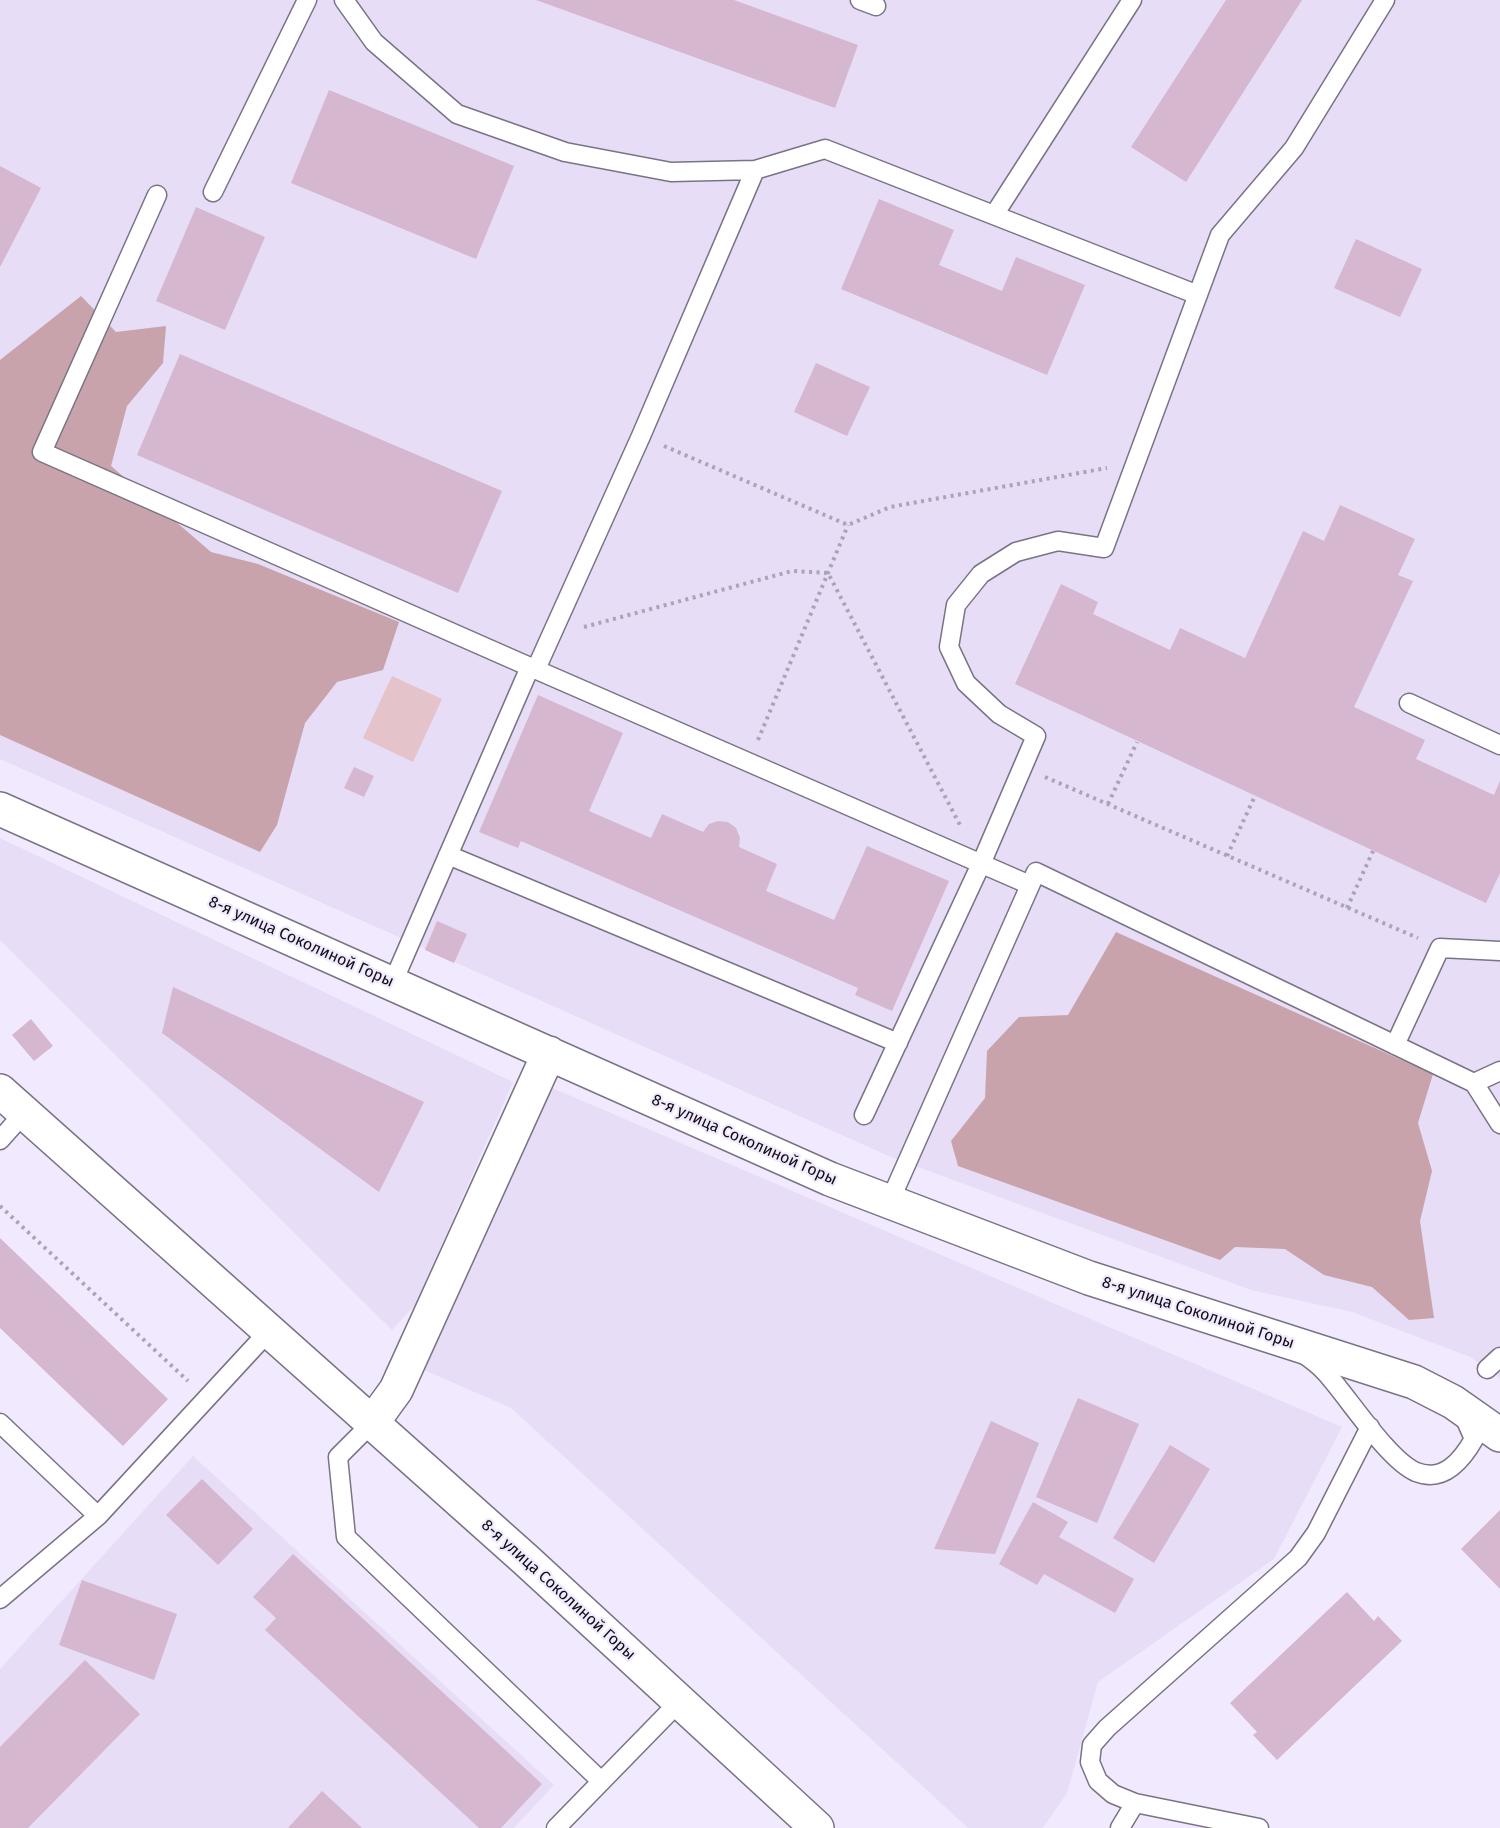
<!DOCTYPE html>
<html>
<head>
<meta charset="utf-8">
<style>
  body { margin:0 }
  canvas { display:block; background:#f1eafe }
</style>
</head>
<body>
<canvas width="1500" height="1828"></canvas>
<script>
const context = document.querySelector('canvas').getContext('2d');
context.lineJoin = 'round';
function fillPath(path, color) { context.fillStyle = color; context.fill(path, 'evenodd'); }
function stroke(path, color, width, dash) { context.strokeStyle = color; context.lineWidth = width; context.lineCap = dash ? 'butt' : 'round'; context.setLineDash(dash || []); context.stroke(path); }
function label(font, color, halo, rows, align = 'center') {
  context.font = font + ' "Fira Sans",sans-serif'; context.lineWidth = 4.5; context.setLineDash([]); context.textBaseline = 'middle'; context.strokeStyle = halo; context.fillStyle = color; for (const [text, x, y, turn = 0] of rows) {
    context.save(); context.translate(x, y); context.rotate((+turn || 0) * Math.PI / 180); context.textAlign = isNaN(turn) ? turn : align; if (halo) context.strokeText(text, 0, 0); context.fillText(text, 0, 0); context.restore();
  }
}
const built = new Path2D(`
  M0 0H1500V1378L1470 1357 1352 1312 1251 1290 891 1157 0 759Z
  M0 838 513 1082 415 1305 392 1330 0 940Z
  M548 1086 1342 1427 1274 1559 1098 1682 1067 1793 1043 1828H968L511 1408 424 1370Z
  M193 1456 554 1785 514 1828H0V1669Z`);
const green = new Path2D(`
  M392 676 442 699 413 762 363 738Z`);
const forest = new Path2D(`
  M81 296 116 332 166 326 163 363 127 406 111 466 211 552 258 564 399 622 383 670 337 682 305 723 277 825 260 852 0 735V360Z
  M1116 932 1433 1074 1418 1123 1432 1171 1420 1221 1434 1318 1409 1320 1372 1287 1324 1275 1285 1249 1235 1247 1220 1260 958 1166 951 1141 985 1098 987 1051 1019 1017 1068 1015Z`);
const building = new Path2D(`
  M536 0H734L858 45 835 108Z
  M1226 0H1302L1186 182 1131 147Z
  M329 90 514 166 476 259 291 183Z
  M0 166 41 188 0 267Z
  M879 199 954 230 939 265 1002 291 1016 257 1085 285 1047 375 841 289Z
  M196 207 265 237 225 330 156 301Z
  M1356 239 1422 269 1400 317 1334 288Z
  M180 354 502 491 458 593 137 455Z
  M816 363 870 387 847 436 794 412Z
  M1340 505 1415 539 1398 575 1413 581 1354 707 1425 740 1416 759 1494 795 1500 781V873L1486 903 1015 684 1061 584 1098 602 1093 614 1170 650 1180 628 1245 658 1303 531 1324 541Z
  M538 695 623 733 589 811 651 838 662 814 703 832 709 824 718 821 728 822 736 828 740 838 739 847 777 864 766 891 834 920 867 846 949 881 892 1011 855 995 858 988 521 841 518 848 479 832Z
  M354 767 374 776 364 797 344 788Z
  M437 921 467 934 454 963 425 950Z
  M173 987 424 1102 379 1192 162 1033Z
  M31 1019 53 1046 34 1061 12 1035Z
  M0 1238 168 1399 123 1446 0 1328Z
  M1078 1398 1139 1424 1097 1523 1036 1497Z
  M991 1421 1039 1443 995 1554 934 1549Z
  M1170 1445 1210 1469 1154 1563 1113 1538Z
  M202 1479 253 1529 218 1565 166 1515Z
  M1033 1502 1068 1522 1059 1537 1134 1579 1115 1613 1044 1574 1037 1585 999 1564Z
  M1500 1510V1589L1461 1549Z
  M293 1554 542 1784 501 1828H479L265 1630 276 1618 253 1597Z
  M82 1580 177 1614 154 1680 59 1645Z
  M1347 1592 1374 1621 1378 1616 1402 1641 1277 1760 1253 1735 1257 1732 1230 1703Z
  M85 1660 140 1714 28 1828H0V1747Z
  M322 1791 362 1828H288Z`);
const path = new Path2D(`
  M664 446 848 525 890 507 1107 468
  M584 627 792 571 828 573 961 827
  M758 740 848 525
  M1045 777 1418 938
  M1108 804 1137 742
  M1227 856 1255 796
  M1347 908 1373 851
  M0 1206 188 1381`);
const lane = new Path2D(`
  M344 0 374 42 457 114 565 152 671 172 755 170
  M860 0 876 6
  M213 192 307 0
  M157 195 42 452 530 667
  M994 215 1132 0
  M536 669 641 436 755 170 825 149 1198 295
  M1409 703 1500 745
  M448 855 898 1043
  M393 982 530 667 1030 885
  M1395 1045 1440 948 1500 951
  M1474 1083 1500 1071
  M864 1115 981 864 1036 736 999 714 966 683 949 647 956 605 981 574 1016 552 1058 541 1104 548 1220 235 1294 148 1385 0
  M0 1140 24 1113
  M889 1203 1036 872 1474 1083 1500 1124
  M1305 1355C1312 1360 1320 1366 1326 1373 1348 1397 1388 1460 1416 1472 1444 1483 1462 1460 1474 1439L1463 1414
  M1487 1369 1500 1357
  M0 1423 98 1516
  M372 1423 338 1457 346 1537 600 1780
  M0 1599 98 1516 269 1331
  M556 1828 680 1701
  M1120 1828 1135 1803
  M1259 1828 1135 1803 1113 1794 1098 1781 1090 1762 1092 1745 1107 1728 1298 1558 1316 1533 1370 1427`);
const street = new Path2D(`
  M0 809 830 1179 1089 1278 1414 1382 1453 1402 1500 1435
  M372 1423 396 1390 549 1053`);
const secondary = new Path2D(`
  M0 1091 526 1560 817 1828`);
const streetNames = [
  ["8-я улица Соколиной Горы",301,942,24],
  ["8-я улица Соколиной Горы",744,1140,24],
  ["8-я улица Соколиной Горы",1198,1313,18],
  ["8-я улица Соколиной Горы",558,1590,42]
];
fillPath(built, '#e7ddf7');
fillPath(green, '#e5c3ca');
fillPath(forest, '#c9a3ab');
fillPath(building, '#d5b7cf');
stroke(lane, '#7a7385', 21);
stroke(street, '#7a7385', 36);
stroke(secondary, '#7a7385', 36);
stroke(path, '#aaa4b4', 4, [3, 4.5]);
stroke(lane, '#fff', 18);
stroke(street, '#fff', 33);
stroke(secondary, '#fff', 33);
label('16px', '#100d13', '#f1eafe', streetNames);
</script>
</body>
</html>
